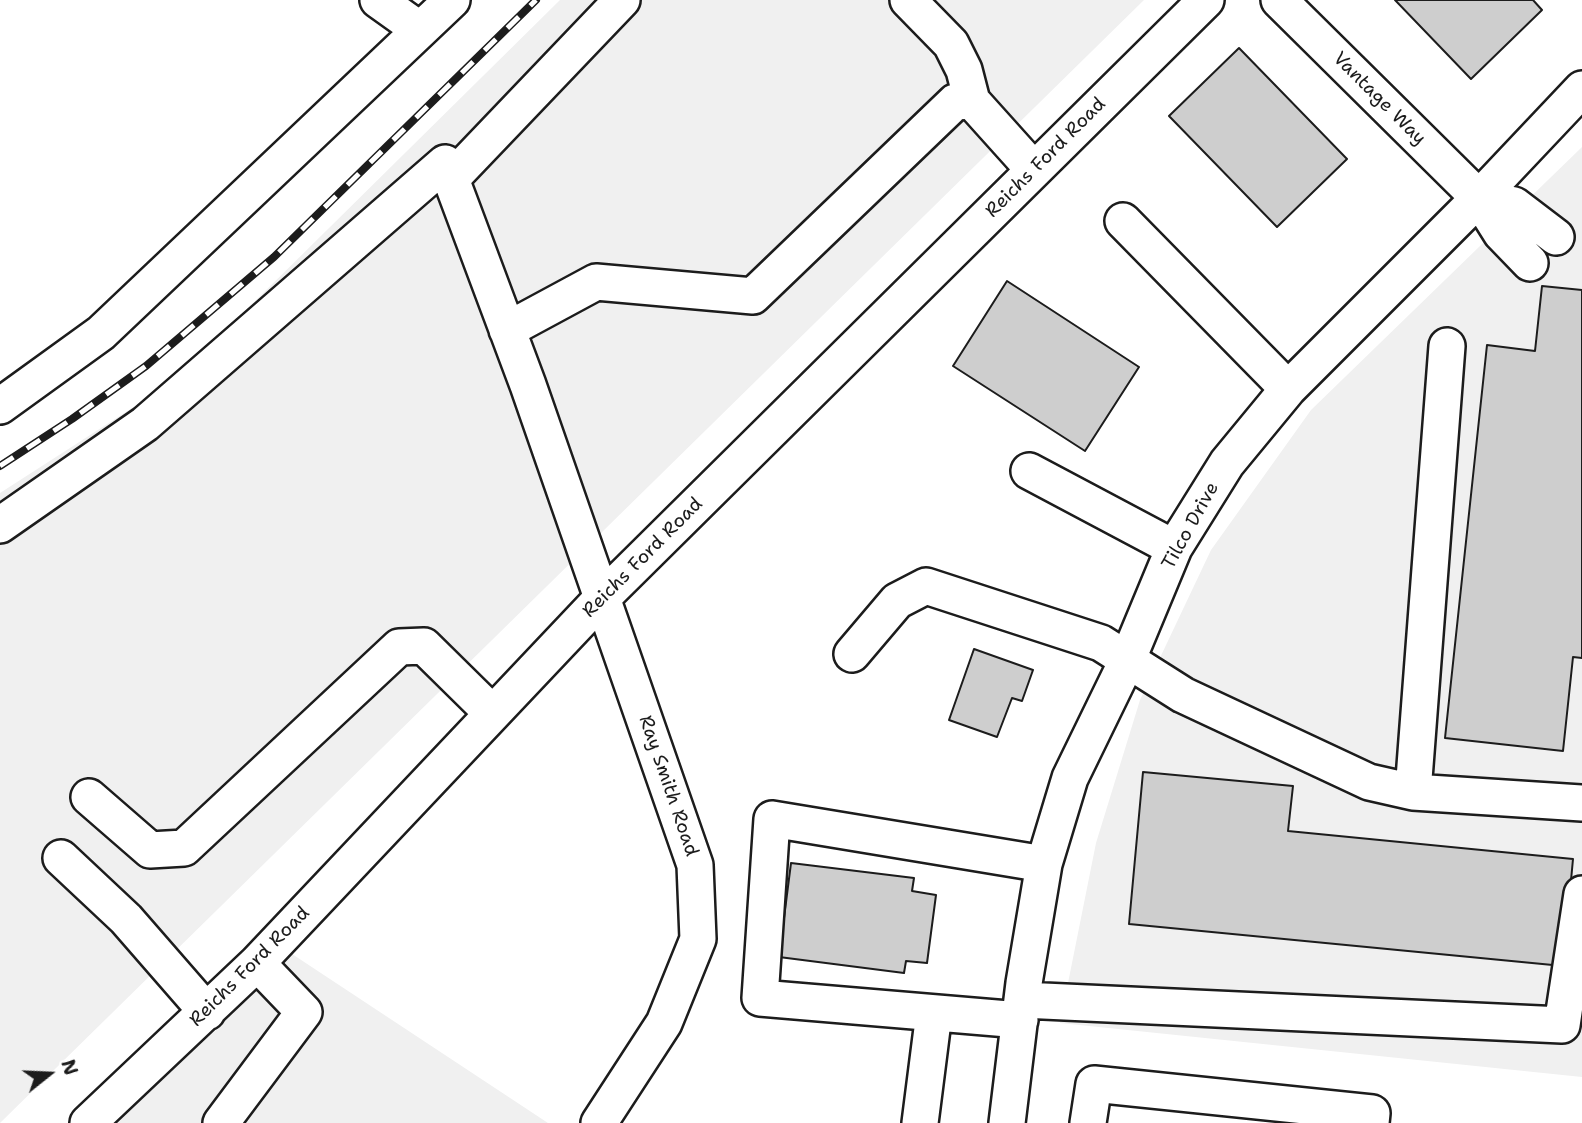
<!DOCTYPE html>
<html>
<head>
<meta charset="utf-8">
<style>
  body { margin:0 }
  #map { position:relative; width:1582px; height:1123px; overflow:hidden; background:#fff; font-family:"Shantell Sans",sans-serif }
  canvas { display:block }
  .north { position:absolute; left:14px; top:1039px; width:70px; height:70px; -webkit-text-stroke:5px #fff; paint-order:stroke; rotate:72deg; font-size:19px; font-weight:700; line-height:28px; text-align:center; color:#1c1c1c }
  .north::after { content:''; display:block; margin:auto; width:24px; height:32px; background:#1c1c1c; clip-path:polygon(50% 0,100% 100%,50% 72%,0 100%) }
</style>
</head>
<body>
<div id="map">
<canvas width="1582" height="1123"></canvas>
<div class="north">N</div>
</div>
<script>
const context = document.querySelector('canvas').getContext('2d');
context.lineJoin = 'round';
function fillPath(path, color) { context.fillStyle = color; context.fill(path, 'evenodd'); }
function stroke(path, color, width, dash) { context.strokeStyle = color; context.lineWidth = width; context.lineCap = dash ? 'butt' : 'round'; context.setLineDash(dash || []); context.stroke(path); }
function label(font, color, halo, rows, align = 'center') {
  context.font = font + ' "Shantell Sans",sans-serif'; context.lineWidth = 6; context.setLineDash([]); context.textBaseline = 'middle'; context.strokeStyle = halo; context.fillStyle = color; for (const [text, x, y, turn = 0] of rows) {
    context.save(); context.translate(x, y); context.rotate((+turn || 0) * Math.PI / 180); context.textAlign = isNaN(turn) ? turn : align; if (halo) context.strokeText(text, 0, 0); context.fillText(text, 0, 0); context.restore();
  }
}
const built = new Path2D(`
  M560 0H1144L0 1123V493L174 381Z
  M1582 147V1077L1060 1023 1096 843 1140 700 1211 550 1311 410Z
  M283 948 548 1123H105Z`);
const building = new Path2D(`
  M1395 0H1533L1542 10 1471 79Z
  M1239 48 1347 159 1277 227 1169 116Z
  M1007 281 1139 367 1085 451 953 366Z
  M1542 286 1582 290V658L1573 657 1563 751 1445 738 1487 345 1535 351Z
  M974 649 1033 670 1022 701 1012 698 997 737 949 720Z
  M1143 772 1293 786 1288 831 1573 859 1563 966 1129 924Z
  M791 863 914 878 912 891 936 895 927 963 906 961 904 973 779 957Z`);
const minor = new Path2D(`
  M378 0 420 30
  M908 0 951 44 964 70 972 101
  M1279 0 1479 198 1501 233 1530 263
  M451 179 622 0
  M1479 198 1514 205 1556 237
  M1123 221 1288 389
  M507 330 596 282 753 296 955 102 972 101 1034 170
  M0 406 101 333 452 0
  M1029 471 1174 548
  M0 525 145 424 445 163 528 385 695 865 698 939 664 1023 599 1123
  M852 654 897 601 926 586 1101 643 1183 695 1369 782 1413 792 1582 803
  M1413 792 1447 346
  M89 797 150 850 184 848 399 647 424 646 492 713
  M61 858 126 919 207 1012
  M1022 1000 1562 1025 1582 894
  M1020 1020 760 998 772 819 1044 864
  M88 1123 257 963 603 597 1206 0
  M221 1123 304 1012 257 963
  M920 1123 934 1013
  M1007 1123 1024 983 1044 864 1070 778 1127 661 1174 548 1227 463 1288 389 1479 198 1582 89
  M1088 1123 1094 1084 1372 1113 1371 1123`);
const rail = new Path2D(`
  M0 466 72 419 146 366 274 257 536 0`);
const streetNames = [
  ["Vantage Way",1379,99,45],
  ["Reichs Ford Road",1046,158,-45],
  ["Tilco Drive",1191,526,-61],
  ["Reichs Ford Road",643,558,-45],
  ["Ray Smith Road",668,786,71],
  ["Reichs Ford Road",250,967,-45]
];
fillPath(built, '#f0f0f0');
fillPath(building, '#cecece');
stroke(building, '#1c1c1c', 2);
stroke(minor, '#1c1c1c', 40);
stroke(minor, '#fff', 35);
stroke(rail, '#1c1c1c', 8);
stroke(rail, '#fff', 5, [16]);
label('19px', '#1c1c1c', '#fff', streetNames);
</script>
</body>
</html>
